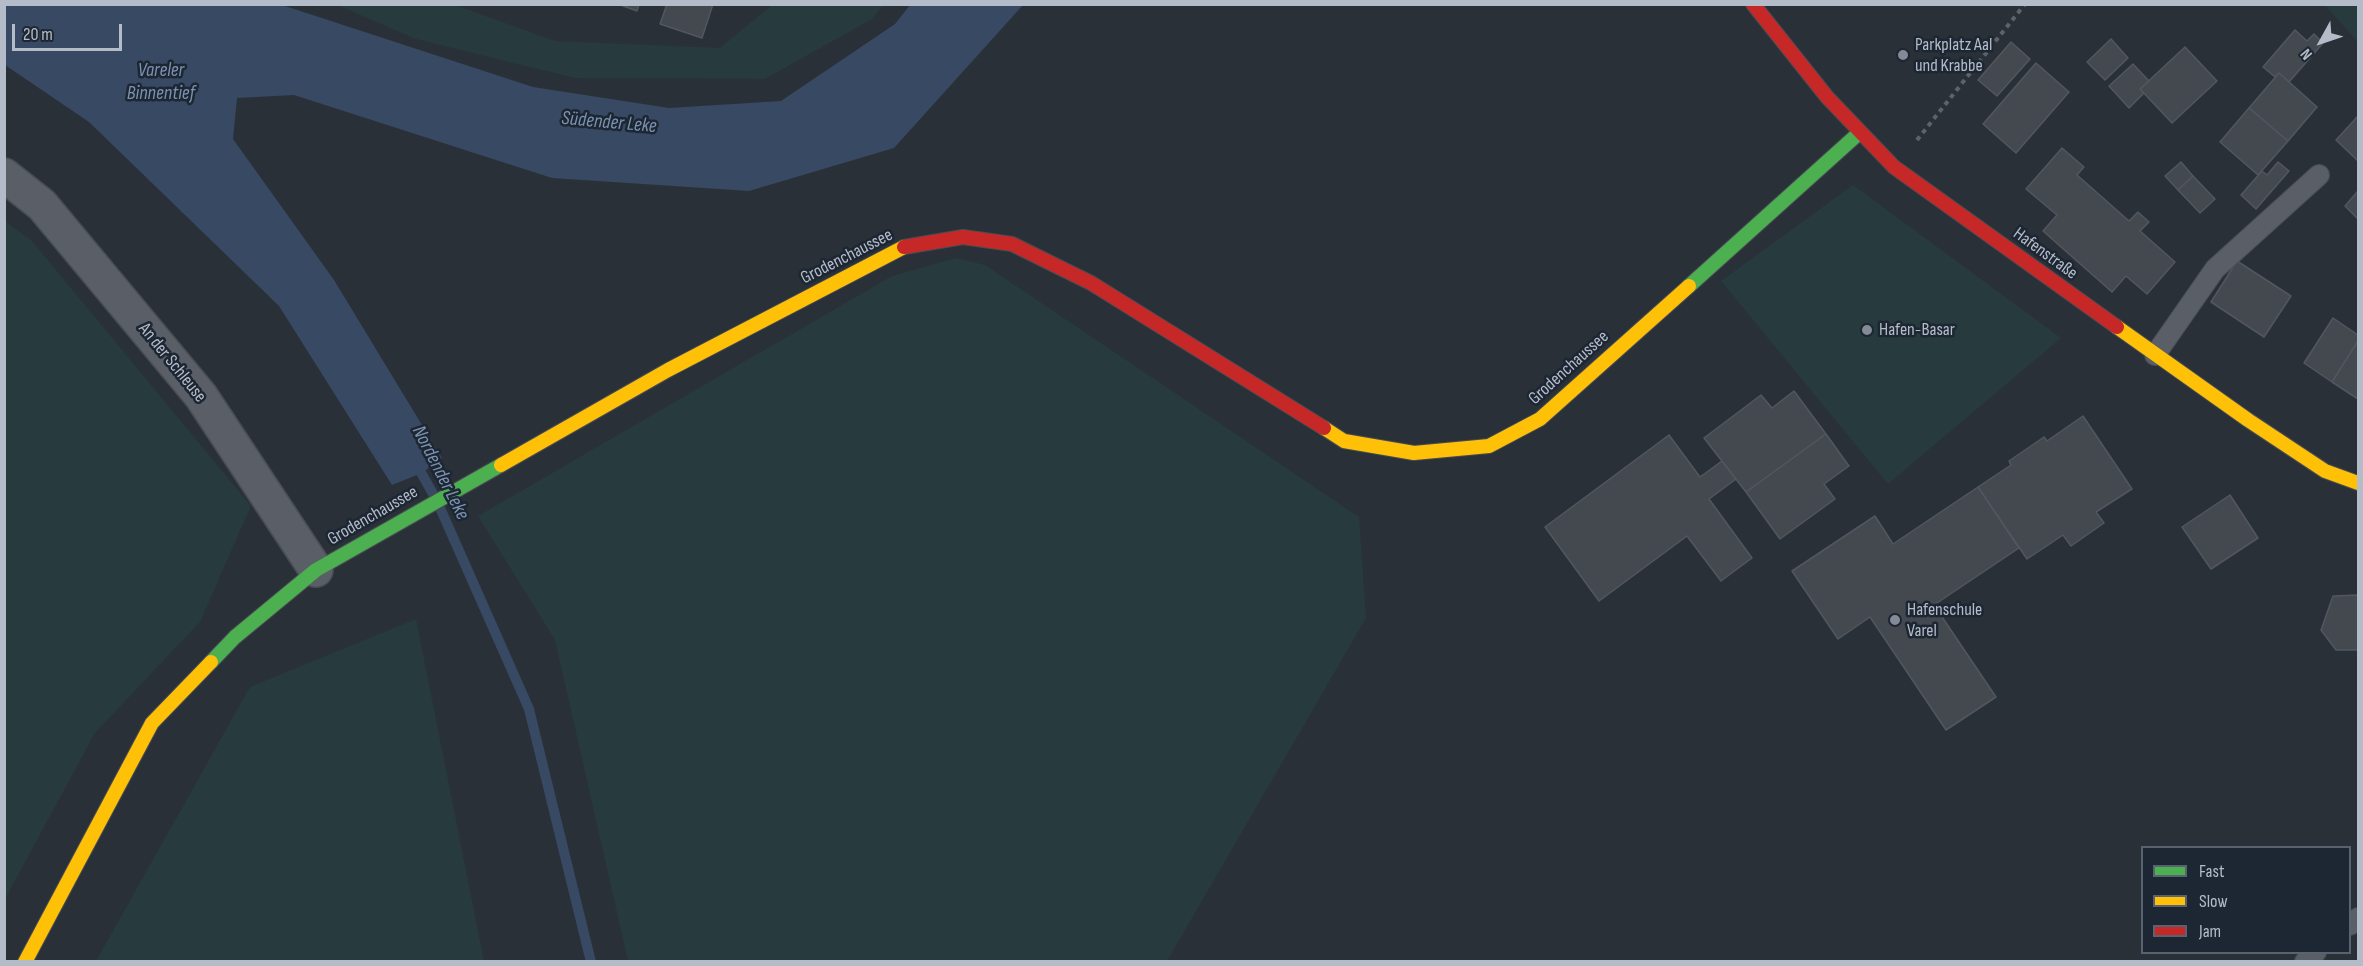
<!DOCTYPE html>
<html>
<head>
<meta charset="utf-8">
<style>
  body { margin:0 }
  #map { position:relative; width:2363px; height:966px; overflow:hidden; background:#2a3038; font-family:"Sofia Sans Condensed",sans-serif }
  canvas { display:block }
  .frame { position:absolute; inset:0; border:6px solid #b4bcc9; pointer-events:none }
  .legend { position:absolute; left:2141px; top:846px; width:210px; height:108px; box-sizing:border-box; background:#1d2633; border:2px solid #59626f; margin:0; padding:8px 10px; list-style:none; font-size:18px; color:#b4bcc9 }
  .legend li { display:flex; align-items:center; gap:12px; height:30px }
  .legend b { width:30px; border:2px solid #59626f }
  .north { position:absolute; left:2291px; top:12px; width:60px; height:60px; -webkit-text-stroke:4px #1d2633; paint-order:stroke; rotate:230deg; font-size:16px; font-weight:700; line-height:24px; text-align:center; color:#b4bcc9 }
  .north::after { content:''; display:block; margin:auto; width:21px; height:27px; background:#b4bcc9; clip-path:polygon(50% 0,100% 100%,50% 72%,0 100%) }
  .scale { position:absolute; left:12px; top:24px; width:110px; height:27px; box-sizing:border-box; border:3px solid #b4bcc9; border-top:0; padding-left:8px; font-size:18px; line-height:21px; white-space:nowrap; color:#b4bcc9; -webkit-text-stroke:4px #1d2633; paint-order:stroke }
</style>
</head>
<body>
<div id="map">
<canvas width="2363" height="966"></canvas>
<div class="frame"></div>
<ul class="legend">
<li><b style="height:8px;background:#4caf50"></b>Fast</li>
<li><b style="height:8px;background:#ffc107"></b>Slow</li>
<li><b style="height:8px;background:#c62828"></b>Jam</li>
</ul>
<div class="north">N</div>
<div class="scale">20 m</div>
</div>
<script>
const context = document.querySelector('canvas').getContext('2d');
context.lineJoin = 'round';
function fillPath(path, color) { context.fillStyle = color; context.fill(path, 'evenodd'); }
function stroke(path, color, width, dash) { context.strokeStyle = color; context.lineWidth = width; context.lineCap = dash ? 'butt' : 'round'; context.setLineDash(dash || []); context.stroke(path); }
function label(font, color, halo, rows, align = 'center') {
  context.font = font + ' "Sofia Sans Condensed",sans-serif'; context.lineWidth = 5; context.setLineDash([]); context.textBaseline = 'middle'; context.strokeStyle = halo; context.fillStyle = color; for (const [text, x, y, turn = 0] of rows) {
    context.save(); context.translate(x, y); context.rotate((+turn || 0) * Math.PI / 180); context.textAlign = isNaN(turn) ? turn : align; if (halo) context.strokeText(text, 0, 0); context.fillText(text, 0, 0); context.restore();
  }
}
const green = new Path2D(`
  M337 5H455L555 41 720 48 772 5H883L872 19 765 79 575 78 416 39Z
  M2325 5H2358V42Z
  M1853 185 2061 338 1888 484 1721 281Z
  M5 221 32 241 251 506 200 622 95 733 5 899Z
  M956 258 985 265 1359 517 1366 618 1167 961H628L555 640 478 516 892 276Z
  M416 619 484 961H96L250 687Z`);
const water = new Path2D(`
  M4 5H282L533 87 669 108 781 101 895 24 910 5H1023L894 148 749 191 552 178 294 95 237 98 233 139 334 280 442 458 422 473 392 485 279 306 89 122 5 65Z`);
const stream = new Path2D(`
  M414 460 437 501 529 709 591 962`);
const building = new Path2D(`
  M618 4H639L637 11Z
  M667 4H713L702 38 660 24Z
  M2295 30 2307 41 2314 34 2323 43 2289 82 2279 73 2275 77 2263 67Z
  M2111 39 2128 58 2105 80 2087 62Z
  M2011 42 2030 59 1997 96 1978 80Z
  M2185 47 2217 81 2172 123 2140 89Z
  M2036 63 2069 92 2016 153 1983 124Z
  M2133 64 2149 81 2140 89 2144 93 2129 108 2109 86Z
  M2279 73 2317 107 2288 141 2249 108Z
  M2249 108 2288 141 2258 175 2220 142Z
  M2358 116V161L2336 140Z
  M2062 148 2084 167 2077 175 2129 221 2138 212 2149 222 2140 231 2175 262 2147 294 2126 276 2112 292 2043 231 2057 215 2026 189Z
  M2181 162 2193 176 2178 190 2165 176Z
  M2278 162 2289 171 2256 209 2241 195 2262 171 2267 175Z
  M2193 176 2215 199 2200 213 2178 190Z
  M2358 191V219L2345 206Z
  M2237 261 2291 296 2264 337 2211 302Z
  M2333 318 2358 335V341L2332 382 2304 363Z
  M2358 341V399L2332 382Z
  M1794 391 1826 434 1746 492 1704 438 1761 395 1772 408Z
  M2083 416 2132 489 2096 512 2104 523 2071 546 2063 535 2027 559 1978 487 2011 465 2009 461 2044 437 2047 441Z
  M1826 434 1849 466 1824 484 1835 499 1780 539 1746 492Z
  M1669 435 1700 477 1722 461 1736 479 1709 499 1752 558 1721 581 1687 536 1599 601 1545 527Z
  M1978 487 2019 548 1934 605 1996 697 1946 730 1870 617 1838 639 1792 571 1875 516 1893 544Z
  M2230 495 2258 538 2211 569 2182 527Z
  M2358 595V650H2336L2321 630 2333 596Z`);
const path = new Path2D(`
  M1917 140 2025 4`);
const lane = new Path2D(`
  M2155 355 2215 269 2319 175
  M2350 925 2358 918
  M2305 962 2316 952`);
const street = new Path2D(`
  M4 175 42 205 201 396 316 570`);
const fast = new Path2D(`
  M1689 286 1859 133
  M211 662 235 637 316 570 501 465`);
const slow = new Path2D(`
  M2117 327 2248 420 2325 471 2358 483
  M1324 428 1344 441 1414 453 1489 446 1540 419 1689 286
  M501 465 668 370 904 247
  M25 962 152 723 211 662`);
const jam = new Path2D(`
  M1753 4 1827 97 1894 167 2117 327
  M904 247 963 237 1012 244 1091 283 1324 428`);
const markers = [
  [1903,55,6,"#848b96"],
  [1867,330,6,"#848b96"],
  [1895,620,6,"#848b96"]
];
const poiNames = [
  ["Parkplatz Aal",1915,45],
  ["und Krabbe",1915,66],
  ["Hafen-Basar",1879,330],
  ["Hafenschule",1907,610],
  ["Varel",1907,631]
];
const streetNames = [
  ["Hafenstraße",2045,254,36],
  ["Grodenchaussee",847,257,-27],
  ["An der Schleuse",172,363,51],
  ["Grodenchaussee",1569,368,-42],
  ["Grodenchaussee",373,516,-30]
];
const waterNames = [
  ["Vareler",161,71],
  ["Binnentief",161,94],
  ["Südender Leke",609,123,5],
  ["Nordender Leke",440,473,63]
];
fillPath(green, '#273a3e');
fillPath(water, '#384963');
stroke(stream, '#384963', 10);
fillPath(building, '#444950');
stroke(building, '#52575f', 1.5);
stroke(lane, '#484c53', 22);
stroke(street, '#484c53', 36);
stroke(fast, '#484c53', 16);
stroke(slow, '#484c53', 16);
stroke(jam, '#484c53', 16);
stroke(path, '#5d636a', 4, [4.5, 4.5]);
stroke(lane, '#5a5e66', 20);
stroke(street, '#5a5e66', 33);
stroke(fast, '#4caf50', 14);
stroke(slow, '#ffc107', 14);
stroke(jam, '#c62828', 14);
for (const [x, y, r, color] of markers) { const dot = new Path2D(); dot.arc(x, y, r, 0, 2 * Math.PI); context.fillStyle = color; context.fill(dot); stroke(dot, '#1d2633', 2); }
label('18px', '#b4bcc9', '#1d2633', poiNames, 'left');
label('18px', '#b4bcc9', '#1d2633', streetNames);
label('italic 20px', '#7c92b1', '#1d2633', waterNames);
</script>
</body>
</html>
